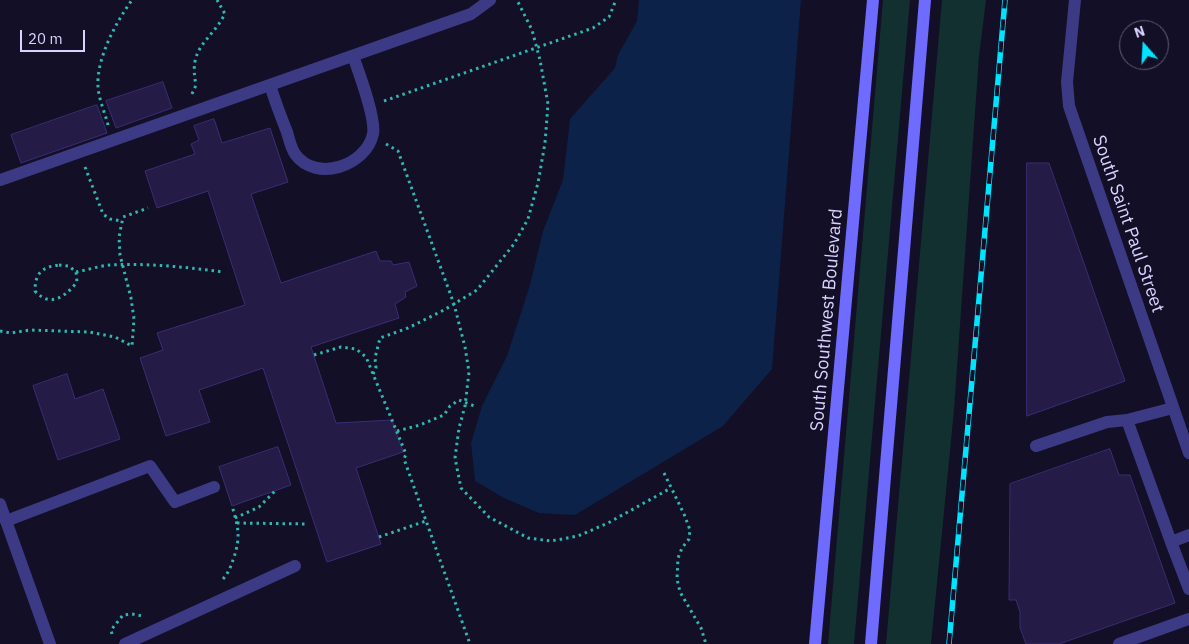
<!DOCTYPE html>
<html>
<head>
<meta charset="utf-8">
<style>
  body { margin:0 }
  #map { position:relative; width:1189px; height:644px; overflow:hidden; background:#130f26; font-family:"IBM Plex Sans",sans-serif }
  canvas { display:block }
  .north { position:absolute; left:1119px; top:20px; width:50px; height:50px; box-sizing:border-box; background:#130f26; border:1px solid #625e7d; border-radius:50%; rotate:341deg; font-size:14px; font-weight:700; line-height:20px; text-align:center; color:#d9d4ff }
  .north::after { content:''; display:block; margin:auto; width:18px; height:22px; background:#00e5ff; clip-path:polygon(50% 0,100% 100%,50% 72%,0 100%) }
  .scale { position:absolute; left:20px; top:30px; width:65px; height:22px; box-sizing:border-box; border:2px solid #d9d4ff; border-top:0; padding-left:6px; font-size:15px; line-height:18px; white-space:nowrap; color:#d9d4ff; -webkit-text-stroke:4px #130f26; paint-order:stroke }
</style>
</head>
<body>
<div id="map">
<canvas width="1189" height="644"></canvas>
<div class="north">N</div>
<div class="scale">20 m</div>
</div>
<script>
const context = document.querySelector('canvas').getContext('2d');
context.lineJoin = 'round';
function fillPath(path, color) { context.fillStyle = color; context.fill(path, 'evenodd'); }
function stroke(path, color, width, dash) { context.strokeStyle = color; context.lineWidth = width; context.lineCap = dash ? 'butt' : 'round'; context.setLineDash(dash || []); context.stroke(path); }
function label(font, color, halo, rows, align = 'center') {
  context.font = font + ' "IBM Plex Sans",sans-serif'; context.lineWidth = 4.5; context.setLineDash([]); context.textBaseline = 'middle'; context.strokeStyle = halo; context.fillStyle = color; for (const [text, x, y, turn = 0] of rows) {
    context.save(); context.translate(x, y); context.rotate((+turn || 0) * Math.PI / 180); context.textAlign = isNaN(turn) ? turn : align; if (halo) context.strokeText(text, 0, 0); context.fillText(text, 0, 0); context.restore();
  }
}
const green = new Path2D(`
  M883 0H910L854 644H828Z
  M942 0H986L979 56 954 410 931 644H886Z`);
const water = new Path2D(`
  M639 0H801L772 369 723 426 575 515 539 513 504 498 475 481 471 443 482 406 507 356 530 285 543 231 563 180 570 119 615 68 618 55 637 21Z`);
const building = new Path2D(`
  M163 82 172 108 116 128 106 101Z
  M97 105 107 133 21 163 11 135Z
  M214 119 222 143 270 128 288 182 251 194 281 283 376 251 380 261H391L393 265 409 262 417 286 405 292 406 297 395 304 399 318 311 347 336 423 392 420 403 452 356 468 381 544 327 562 263 368 199 390 210 422 166 436 140 358 163 350 157 333 245 305 208 191 157 208 145 171 195 154 191 144 199 140 194 126Z
  M1027 163H1049L1125 381 1027 416Z
  M67 374 75 399 103 389 120 439 58 460 33 386Z
  M278 447 291 485 232 506 219 467Z
  M1110 449 1119 475H1130L1175 603 1059 644H1026L1020 628V612L1016 600H1009L1010 484Z`);
const path = new Path2D(`
  M192 94 196 85C188 47 209 43 225 14L217 0
  M384 101 593 28 609 17 616 0
  M108 125C105 113 99 100 98 87 96 59 116 22 132 0
  M386 144 398 151 454 304 465 347 469 372 465 406 459 428 455 458 461 488 489 517 528 538 551 541 578 536 608 523 671 488
  M85 167 103 214 110 219 121 221
  M59 265 69 266 76 272 77 282C65 297 50 308 35 291 35 273 42 267 59 265Z
  M76 272C87 270 99 266 110 265 147 263 186 267 223 272
  M0 331 11 333 30 330 89 332 115 337 132 346 134 319 131 298 120 255 119 237 123 217 148 208
  M314 355 341 347 356 349 366 357 406 454 404 459 470 644
  M373 374 376 368 375 358 380 338 408 328 444 310 477 290 514 244 528 219 538 183 545 143 548 104 540 60 532 30 517 0
  M397 431 420 425 444 415 450 406 459 400 477 407
  M664 473 684 514 690 530 689 539 682 548 678 558 677 579 680 592 701 628 706 644
  M235 518 259 507 275 491
  M237 523 308 524
  M379 537 426 521
  M223 579C229 572 231 566 234 557 241 536 238 526 232 506
  M112 634 111 630 123 615 132 614 143 616`);
const lane = new Path2D(`
  M270 85C275 101 281 117 287 132 289 139 291 148 295 154 316 183 366 166 373 134 376 118 359 73 353 56
  M0 180 471 14 490 0
  M1127 420 1173 408
  M1036 446 1107 422 1127 420 1171 542
  M6 521 150 466 175 502 214 487
  M1189 535 1171 542 1189 589
  M125 644 295 566
  M1119 644 1189 619`);
const street = new Path2D(`
  M1075 0 1067 82 1069 106 1189 453
  M0 504 50 644`);
const secondary = new Path2D(`
  M815 644 873 0
  M871 644 925 0`);
const rail = new Path2D(`
  M949 644 1005 0`);
const streetNames = [
  ["South Saint Paul Street",1128,224,71],
  ["South Southwest Boulevard",827,320,-85]
];
fillPath(green, '#12302f');
fillPath(water, '#0c2248');
fillPath(building, '#241b47');
stroke(building, '#3b2d73', 1);
stroke(path, '#2fb8b0', 3, [2.5, 4]);
stroke(lane, '#3d3a85', 12);
stroke(street, '#3d3a85', 12);
stroke(secondary, '#6f6bff', 12);
stroke(rail, '#00e5ff', 5.5);
stroke(rail, '#130f26', 4, [11]);
label('18px', '#d9d4ff', '#130f26', streetNames);
</script>
</body>
</html>
